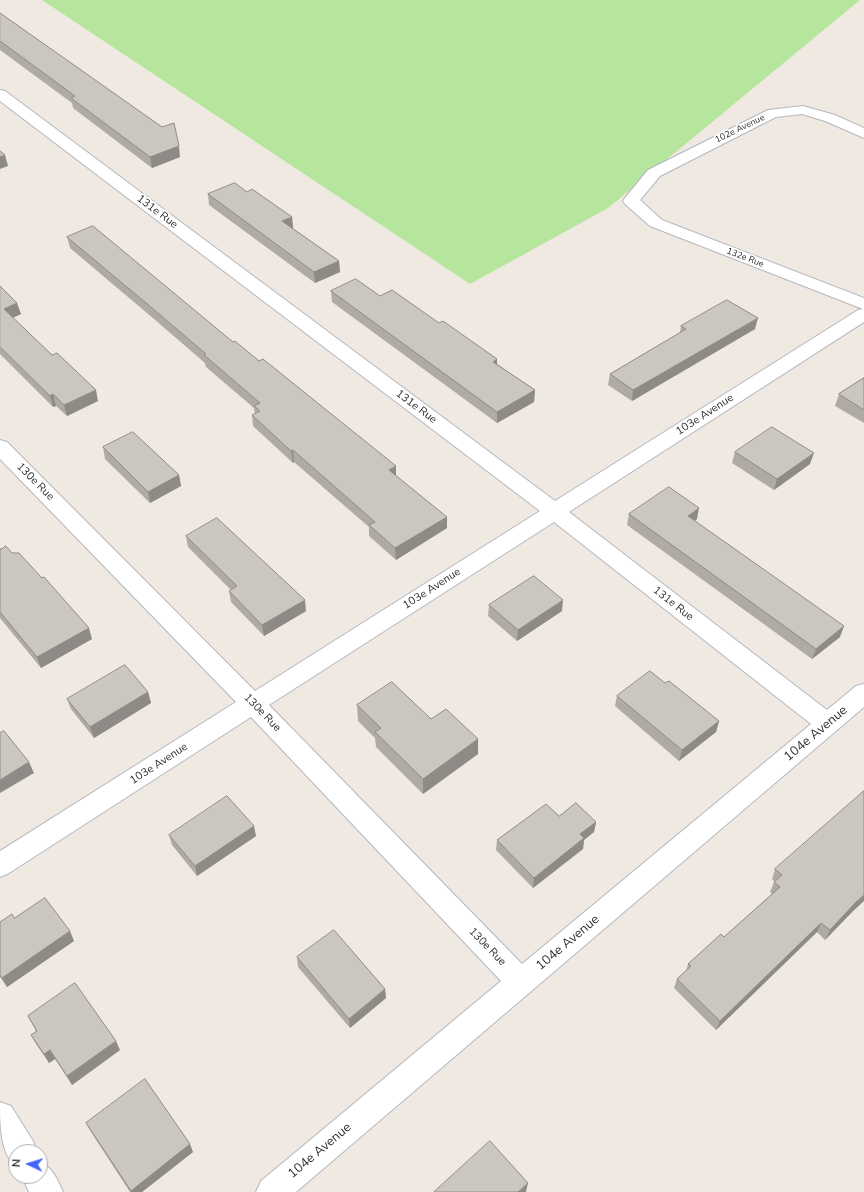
<!DOCTYPE html>
<html>
<head>
<meta charset="utf-8">
<style>
  body { margin:0 }
  #map { position:relative; width:864px; height:1192px; overflow:hidden; background:#efe9e1; font-family:"Nunito Sans",sans-serif }
  canvas { display:block }
  .north { position:absolute; left:8px; top:1144px; width:40px; height:40px; box-sizing:border-box; background:#fff; border:1px solid #ababab; border-radius:50%; rotate:274deg; font-size:11px; font-weight:700; line-height:16px; text-align:center; color:#2e2e2e }
  .north::after { content:''; display:block; margin:auto; width:14px; height:18px; background:#4264fb; clip-path:polygon(50% 0,100% 100%,50% 72%,0 100%) }
</style>
</head>
<body>
<div id="map">
<canvas width="864" height="1192"></canvas>
<div class="north">N</div>
</div>
<script>
const context = document.querySelector('canvas').getContext('2d');
context.lineJoin = 'round';
function fillPath(path, color) { context.fillStyle = color; context.fill(path, 'evenodd'); }
function stroke(path, color, width, dash) { context.strokeStyle = color; context.lineWidth = width; context.lineCap = dash ? 'butt' : 'round'; context.setLineDash(dash || []); context.stroke(path); }
function label(font, color, halo, rows, align = 'center') {
  context.font = font + ' "Nunito Sans",sans-serif'; context.lineWidth = 3.5; context.setLineDash([]); context.textBaseline = 'middle'; context.strokeStyle = halo; context.fillStyle = color; for (const [text, x, y, turn = 0] of rows) {
    context.save(); context.translate(x, y); context.rotate((+turn || 0) * Math.PI / 180); context.textAlign = isNaN(turn) ? turn : align; if (halo) context.strokeText(text, 0, 0); context.fillText(text, 0, 0); context.restore();
  }
}
const green = new Path2D(`
  M42 0H860L608 208 470 284Z`);
const minor = new Path2D(`
  M0 90 5 91 555 501 858 310 863 309 650 226 625 204 623 201 625 198 648 170 768 110 803 106 835 115 864 128V138L825 121 802 114 776 117 660 176 640 200 662 220 864 298V322L569 512 827 710 856 686 864 684V707L296 1192H256L261 1181 501 981 251 717 9 873 0 877V851L236 702 0 459V440L7 442 255 691 540 511 0 101ZM554 522 811 724 522 964 269 705Z
  M0 1102 11 1106 33 1141 37 1152H16V1165C0 1156 0 1121 0 1102Z
  M40 1162C52 1167 58 1180 63 1192H29L22 1176H40Z`);
const wall = new Path2D(`
  M0 13 180 157 152 168 73 108 72 103 0 50Z
  M247 192 292 217 293 228H292L339 261 340 272 315 283 209 205 208 194Z
  M67 237 396 476 447 528 396 560 369 536V527L294 462 293 463 253 426 252 415 255 414 254 408 206 367 205 363 154 319 70 248Z
  M0 286 21 314 13 318 98 401 67 416 56 406 53 407 0 354Z
  M331 291 380 296 439 323 497 359V364L535 390 534 402 497 423 332 302Z
  M681 326 755 329 632 401 608 385 610 374 680 333Z
  M864 378V423L835 406 839 394Z
  M103 447 179 475 181 486 150 503 105 459Z
  M735 452 810 464 774 490 732 463Z
  M629 514 697 519 695 521 840 637 812 659 627 525Z
  M186 536 306 611 264 636 231 602 229 591 231 590 188 547Z
  M0 548 92 639 41 668 0 618Z
  M489 605 562 611 517 641 488 616Z
  M665 683 719 721 716 732 679 761 615 706 617 696Z
  M148 692 151 703 94 738 71 709 67 699Z
  M357 705 431 719 478 739V754L423 794 376 747 375 738 358 721Z
  M559 816 596 822 594 832 584 840 583 849 533 888 496 850 497 840Z
  M169 835 256 836 197 876 172 845Z
  M775 869 852 912 825 940 817 932 716 1030 674 988 677 979 686 971 688 964 724 937 772 894 770 892 774 882H775L772 879Z
  M14 918 74 941 7 987 0 977V922Z
  M297 957 385 989 386 998 350 1028 298 967Z
  M28 1016 120 1050 72 1085 55 1059 49 1063 36 1044 31 1035 36 1031Z
  M86 1123 193 1152 142 1192H130L91 1132Z`);
const shadedWall = new Path2D(`
  M179 146 180 157 152 168 150 157Z
  M5 155 8 166 0 169V157Z
  M292 217 293 228 283 232 282 221Z
  M339 261 340 272 315 283 314 272Z
  M17 303 21 314 7 320 4 309Z
  M758 318 755 329 632 401 633 390Z
  M497 359V370L493 362Z
  M96 390 98 401 67 416 64 405Z
  M535 390 534 402 497 423V412Z
  M53 394 56 406 53 407 50 396Z
  M293 450 294 462 293 463 291 451Z
  M814 453 810 464 774 490 777 479Z
  M396 466V477L389 470Z
  M179 475 181 486 150 503 148 492Z
  M699 508 697 519 686 527 688 516Z
  M447 517V528L396 560 395 548Z
  M305 600 306 611 264 636 262 625Z
  M563 600 562 611 517 641 518 630Z
  M844 626 840 637 812 659 816 649Z
  M89 628 92 639 41 668 37 657Z
  M148 692 151 703 94 738 90 727Z
  M719 721 716 732 679 761 682 750Z
  M478 739V754L423 794V779Z
  M29 762 34 773 0 793V780Z
  M596 822 594 832 584 840 583 849 533 888 534 878 580 834Z
  M254 826 256 836 197 876 195 866Z
  M864 895V901L852 912 825 940 830 930 856 902Z
  M821 923 817 932 716 1030 720 1021Z
  M70 931 74 941 7 987 2 978Z
  M385 989 386 998 350 1028 349 1019Z
  M116 1041 120 1050 72 1085 67 1076Z
  M50 1050 55 1059 49 1063 44 1054Z
  M190 1144 193 1152 142 1192H131V1191Z
  M528 1183 526 1192H518Z`);
const building = new Path2D(`
  M0 13 162 127 174 123 179 146 150 157 71 98 75 96 0 41Z
  M0 151 5 155 0 157Z
  M235 183 247 192 252 189 292 217 282 221 339 261 314 272 208 194Z
  M93 226 233 342 235 341 259 361 263 359 396 466 389 470 447 517 395 548 369 525 375 522 293 450 291 451 252 415 260 411 254 406 260 403 204 355 206 354 152 308 67 237Z
  M356 279 380 296 392 290 439 323 443 321 497 359 493 362 535 390 497 412 331 291Z
  M0 286 17 303 4 309 52 355 57 353 96 390 64 405 53 394 50 396 0 347Z
  M727 300 758 318 633 390 610 374 686 329 681 326Z
  M864 378V410L839 394Z
  M772 427 814 453 777 479 735 452Z
  M133 432 179 475 148 492 103 447Z
  M669 487 699 508 688 516 844 626 816 649 629 514Z
  M217 518 305 600 262 625 229 591 237 586 186 536Z
  M6 546 12 553H19L42 578 44 577 89 628 37 657 0 612V548L1 549Z
  M534 576 563 600 518 630 489 605Z
  M125 665 148 692 90 727 67 699Z
  M650 671 665 683 669 681 719 721 682 750 617 696Z
  M392 682 431 719 446 709 478 739 423 779 375 732 381 728 357 705Z
  M4 731 29 762 0 780V733Z
  M864 791V895L856 902 830 930 821 923 720 1021 677 979 691 966 688 964 721 934 724 937 780 887 774 882 782 875 775 869Z
  M227 796 254 826 195 866 169 835Z
  M576 803 596 822 580 834 584 838 534 878 497 840 546 804 559 816Z
  M45 898 70 931 2 978 0 975V922L12 914 14 918Z
  M334 930 385 989 349 1019 297 957Z
  M75 983 116 1041 67 1076 50 1050 44 1054 31 1035 37 1031 28 1016Z
  M145 1079 190 1144 131 1191 86 1123Z
  M490 1141 528 1183 518 1192H434Z`);
const farStreetnames = [
  ["102e Avenue",740,129,-26],
  ["132e Rue",745,258,21]
];
const streetNames = [
  ["131e Rue",157,212,37],
  ["131e Rue",416,407,37],
  ["103e Avenue",705,415,-33],
  ["130e Rue",35,482,45],
  ["103e Avenue",432,589,-33],
  ["131e Rue",673,604,38],
  ["130e Rue",262,713,46],
  ["103e Avenue",159,764,-33],
  ["130e Rue",487,947,46]
];
const nearStreetnames = [
  ["104e Avenue",816,734,-40],
  ["104e Avenue",568,943,-40],
  ["104e Avenue",320,1151,-40]
];
fillPath(green, '#b6e59e');
stroke(minor, '#b4b7c1', 2);
fillPath(minor, '#fff');
fillPath(wall, '#afaba4');
fillPath(shadedWall, '#8e8b86');
fillPath(building, '#cbc7bf');
stroke(building, '#8e8b86', 1);
label('9px', '#2e2e2e', '#fff', farStreetnames);
label('11px', '#2e2e2e', '#fff', streetNames);
label('13px', '#2e2e2e', '#fff', nearStreetnames);
</script>
</body>
</html>
